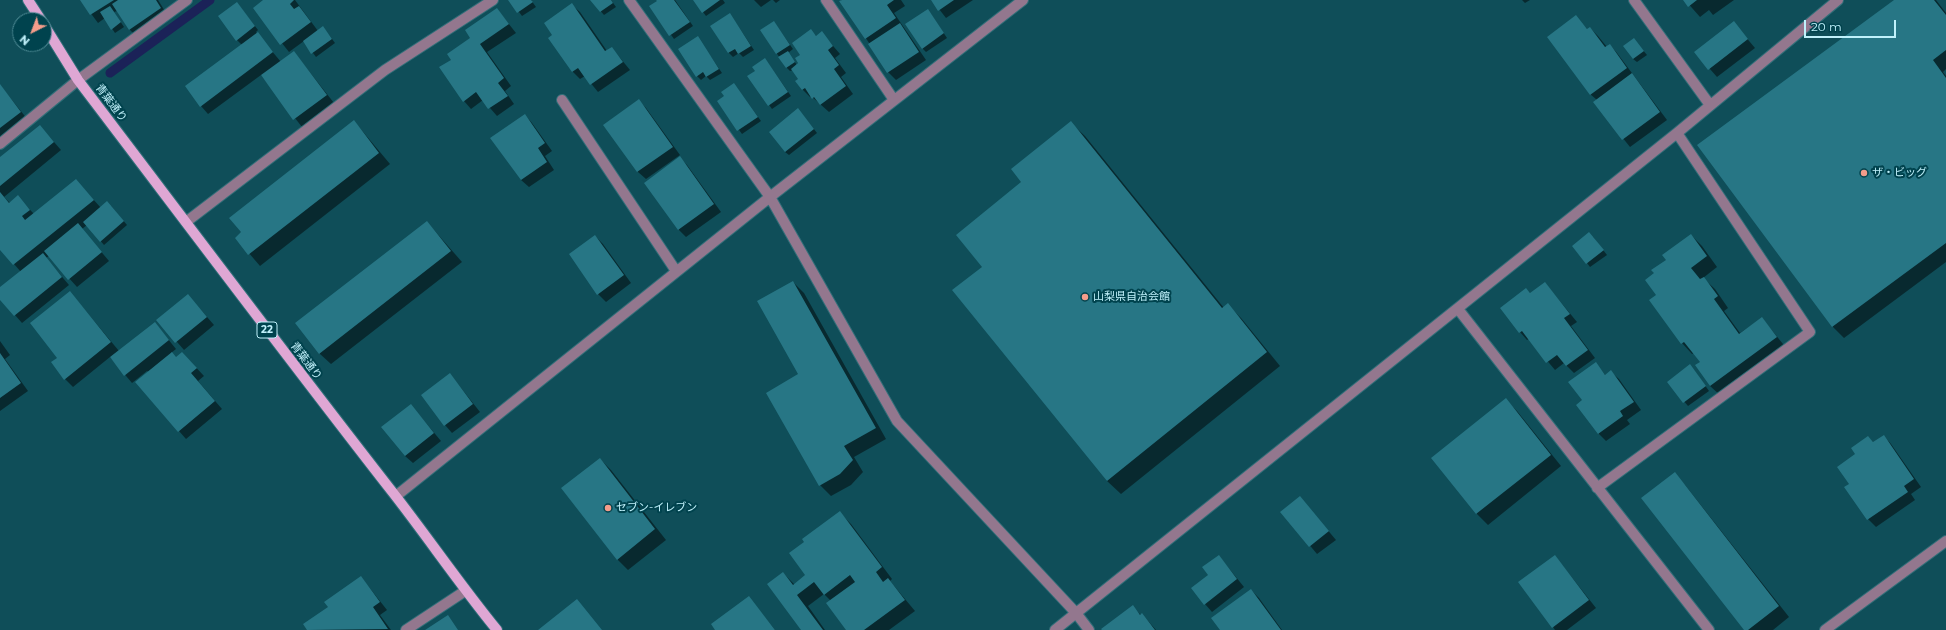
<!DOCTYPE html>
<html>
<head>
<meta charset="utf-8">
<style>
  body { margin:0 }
  #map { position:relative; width:1946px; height:630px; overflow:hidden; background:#0f4e59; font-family:Montserrat,sans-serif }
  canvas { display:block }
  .north { position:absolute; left:12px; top:12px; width:40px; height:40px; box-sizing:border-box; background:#00434e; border:1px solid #4d8993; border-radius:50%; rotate:222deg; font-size:11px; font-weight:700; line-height:16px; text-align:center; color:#c0f1fb }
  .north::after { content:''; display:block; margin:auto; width:14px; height:18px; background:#f49d8b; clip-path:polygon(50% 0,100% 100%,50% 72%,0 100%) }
  .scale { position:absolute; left:1804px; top:20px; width:92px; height:18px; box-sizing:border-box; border:2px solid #c0f1fb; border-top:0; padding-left:5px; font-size:12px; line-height:14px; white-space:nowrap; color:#c0f1fb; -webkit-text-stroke:3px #00434e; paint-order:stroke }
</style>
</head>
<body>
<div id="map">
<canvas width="1946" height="630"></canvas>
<div class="north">N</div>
<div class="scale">20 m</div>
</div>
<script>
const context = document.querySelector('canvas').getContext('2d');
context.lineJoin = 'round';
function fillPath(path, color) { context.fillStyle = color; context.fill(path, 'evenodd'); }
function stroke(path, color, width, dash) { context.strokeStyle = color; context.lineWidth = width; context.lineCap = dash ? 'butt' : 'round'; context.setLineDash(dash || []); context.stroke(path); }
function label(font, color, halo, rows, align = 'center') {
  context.font = font + ' Montserrat,"Noto Sans JP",sans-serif'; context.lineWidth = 4; context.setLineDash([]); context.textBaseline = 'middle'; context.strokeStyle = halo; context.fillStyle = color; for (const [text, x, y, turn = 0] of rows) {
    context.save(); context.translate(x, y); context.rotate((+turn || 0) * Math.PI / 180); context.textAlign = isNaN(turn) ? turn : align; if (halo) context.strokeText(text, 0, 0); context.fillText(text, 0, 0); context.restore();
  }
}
const shadow = new Path2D(`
  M81 0H158L168 16 137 37 129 29 117 11 114 12 124 27 115 33 105 18 98 23Z
  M265 0H295L318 31 323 27 335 43 316 57 304 41 289 52 254 8Z
  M510 0H531L536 7 522 16Z
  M591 0H611L616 7 604 15Z
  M657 0H675L693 26 674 39 651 7 658 2Z
  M694 0H723L725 3 706 16Z
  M754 0H771L761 7Z
  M773 0H780L776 3Z
  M841 0H901L905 6 894 13 926 60 896 80 888 72Z
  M932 0H973L946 18Z
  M1522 0H1530L1525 3Z
  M1685 0H1734L1713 15 1709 10 1700 17Z
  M1895 0H1936L1946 13V69L1943 72 1946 76V262L1844 338 1833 327 1699 146Z
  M237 3 258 30 256 32 281 62 294 52 334 103 302 127 261 75 208 114 201 106 242 45 237 40Z
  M572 5 580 12 607 51 612 48 630 70 598 92 585 76 580 79 572 71Z
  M497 9 516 33 487 52 511 86 505 91 514 104 497 116 483 100 471 109 464 101 452 60Z
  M730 14 754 50 743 57 739 53 733 57 729 53 712 26Z
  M931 14 947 38 926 52 922 48Z
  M1576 17 1588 30 1590 28 1598 36 1607 47 1610 45 1617 53 1667 120 1630 147 1594 102 1597 100 1590 94Z
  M774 22 793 49 788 53 797 65 811 31 817 37 822 33 840 54 835 58 846 73 841 77 853 94 829 112 811 96 810 97 802 89 799 79 793 70 790 71 786 67 761 30Z
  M1734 23 1755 48 1717 77 1695 52Z
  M698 38 722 73 710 80 706 76 701 80 697 76Z
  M1637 43 1647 55 1637 62 1633 59Z
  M768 63 791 96 772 109 749 77Z
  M0 85 28 120 0 142Z
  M737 88 761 121 742 134 718 101Z
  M638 100 646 108 680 155 646 179 638 172 604 125Z
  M802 114 817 133 789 155 785 152Z
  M525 115 532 123 552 151 545 156 554 170 529 187 521 180Z
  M354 121 390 164 260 266 236 238Z
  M1071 123 1085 136 1224 308 1228 305 1241 318 1280 366 1121 494 1107 481 983 267 1023 182Z
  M40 126 61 150 4 197 10 203 18 197 34 214 76 180 101 208 111 206 127 225 104 245 87 225 82 229 109 261 77 287 49 256 46 258 69 285 22 323 0 298V289L21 272 0 248V158Z
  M680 158 687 165 721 212 686 237 679 230 645 183Z
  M427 222 462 262 331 364 320 354 297 323Z
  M1691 235 1702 246 1717 267 1703 278 1715 289 1728 308 1724 311 1740 333 1762 318 1787 349 1721 396 1710 386 1701 362 1694 353 1692 354 1682 343 1657 295 1655 273Z
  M595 236 603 244 631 283 606 302 598 294Z
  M1593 237 1607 255 1590 267 1587 263Z
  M793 282 804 293 886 439 854 457 863 472 851 485 831 496 820 485 800 375Z
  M1545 283 1577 322 1571 326 1595 358 1574 373 1564 363 1555 370 1529 339 1527 340 1520 332 1526 289 1531 294Z
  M70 292 119 351 155 323 176 349 171 353 176 358 190 361 204 376 198 381 222 409 186 439 136 382 149 372 147 371 132 383 110 357 73 387 65 379 58 358Z
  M188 295 214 325 184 350 158 320Z
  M0 341 10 355 5 359 28 391 0 411Z
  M1596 364 1606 376 1611 372 1619 379 1641 410 1627 420 1630 424 1606 441 1598 433 1583 401Z
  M1694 370 1709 391 1688 406 1668 382Z
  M450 374 480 412 452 433 445 425Z
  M1506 400 1517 411 1561 466 1488 525 1477 514 1433 458Z
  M411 405 441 441 413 463 405 456Z
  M1884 436 1891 444 1921 487 1911 494 1915 500 1876 527 1868 519 1850 484 1856 454 1868 437 1874 443Z
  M600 459 611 470 666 540 628 570 617 559Z
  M1674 474 1685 485 1789 617 1773 630H1745Z
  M1300 497 1336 540 1317 554 1282 512Z
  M840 513 851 524 892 579 890 581 915 611 889 630H847L831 601 824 594 808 606 825 630H802L783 573 795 585 807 576Z
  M1219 556 1244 587 1212 612 1205 604 1210 575Z
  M1555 556 1596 608 1567 630H1555L1553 627Z
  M361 577 387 610 380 615 391 630H309L305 624 329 607Z
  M1251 590 1259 598 1282 630H1221Z
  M749 597 775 630H716Z
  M1132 607 1141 615 1142 614 1156 630H1104Z`);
const stream = new Path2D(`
  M110 73 210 0`);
const building = new Path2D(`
  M80 0H114L90 15Z
  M118 0H156L161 8 129 30 112 4Z
  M263 0H294L290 4 294 9 299 6 311 22 280 45 253 8Z
  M508 0H531L533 2 517 13Z
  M590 0H611L613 3 600 12Z
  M656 0H674L690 22 669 36 649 6 657 1Z
  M693 0H720L702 13Z
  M842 0H894L887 5 896 18 865 39 839 1Z
  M931 0H954L938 11Z
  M1683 0H1697L1688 7Z
  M1894 0H1934L1946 15V50L1933 60 1946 78V243L1832 327 1697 145Z
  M237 2 255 26 236 41 218 16Z
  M572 3 605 51 612 47 623 62 590 85 578 68 572 72 548 38 552 35 544 23Z
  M110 6 121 22 111 30 100 12Z
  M497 8 509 24 480 44 504 78 498 83 508 96 488 109 476 92 463 102 439 67 451 60 447 54 470 38 465 30Z
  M928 9 944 33 922 49 905 24Z
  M730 13 751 46 738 54 735 49 728 53 710 26Z
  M1576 15 1587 29 1590 27 1605 47 1610 44 1627 68 1590 95 1547 37Z
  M774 21 790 45 776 54 760 30Z
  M1734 21 1748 39 1708 70 1694 52Z
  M900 23 919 52 887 73 868 44Z
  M323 26 332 39 311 54 303 41Z
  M811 29 816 36 822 31 833 46 828 50 839 65 834 69 846 86 820 105 814 97 812 99 805 88 802 90 795 81 798 79 791 69 798 63 795 58 800 55 792 43Z
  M258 32 273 52 200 107 185 86Z
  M698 36 719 69 706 77 703 72 696 77 678 49Z
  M1634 38 1644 51 1633 59 1623 46Z
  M294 51 327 95 293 120 261 75Z
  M788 51 795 62 786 68 778 57Z
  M765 58 788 92 768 106 747 76 755 71 752 67Z
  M1632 73 1660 112 1622 140 1593 102Z
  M734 83 758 117 737 131 717 101 724 96 721 92Z
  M0 84 21 112 0 128Z
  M639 99 673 147 637 172 603 125Z
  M798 108 814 129 785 152 769 132Z
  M525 114 545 143 538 148 547 162 521 180 490 138Z
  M354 120 379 153 248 255 235 238 241 232 229 218Z
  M1071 121 1222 308 1228 303 1267 352 1107 481 952 290 982 267 956 235 1021 182 1011 169Z
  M40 125 54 142 0 186V157Z
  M680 156 714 204 678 230 644 183Z
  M76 179 94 200 13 265 0 250V192L9 203 18 195 30 210 22 216 25 220Z
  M107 201 124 221 100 242 83 222Z
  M427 221 451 251 319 354 295 323Z
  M78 223 102 252 68 280 44 251Z
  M1589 232 1604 250 1586 264 1572 246Z
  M1691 234 1707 256 1691 268 1700 279 1704 277 1718 296 1714 299 1739 334 1762 317 1777 337 1710 386 1695 365 1700 362 1684 342 1681 344 1649 300 1656 295 1645 280 1654 273 1651 270 1666 260 1662 255Z
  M595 235 624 275 597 295 569 254Z
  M43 253 62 277 14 316 0 300V287Z
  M793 281 876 428 844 446 853 460 840 474 819 486 766 393 798 374 757 301Z
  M1545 282 1570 314 1564 318 1588 350 1566 366 1557 355 1546 363 1522 331 1519 333 1500 308 1526 288 1530 293Z
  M70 291 111 342 64 380 51 362 57 358 30 323Z
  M188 294 207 317 175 343 156 320Z
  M155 322 169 340 124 376 110 357Z
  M172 352 176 357 182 352 197 368 191 373 215 401 178 432 135 382Z
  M0 353 21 383 0 398Z
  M1596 362 1605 375 1611 370 1634 402 1620 411 1623 416 1598 434 1576 405 1582 400 1568 382Z
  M1690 364 1706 386 1683 403 1667 382Z
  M450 373 473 404 444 426 421 395Z
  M1506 398 1551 455 1476 514 1431 458Z
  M411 404 434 433 405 456 381 427Z
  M1884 435 1914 479 1904 486 1908 492 1867 520 1844 487 1849 484 1837 467 1855 454 1851 448 1868 436 1873 442Z
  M600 458 655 529 617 560 561 488Z
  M1675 472 1779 606 1748 630H1744L1641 498Z
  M1300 496 1329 531 1309 547 1280 512Z
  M840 511 882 567 876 572 883 582 888 578 905 600 864 630H846L826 603 855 582 850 575 824 595 814 582 797 595 823 630H801L767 584 783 572 793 585 805 575 789 553 804 542 802 539Z
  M1219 555 1237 579 1204 605 1191 588 1208 575 1202 567Z
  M1555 555 1589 600 1552 628 1518 582Z
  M361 576 380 602 373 607 388 629 307 630 303 624 328 607 324 602Z
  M1251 589 1281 630H1220L1211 618Z
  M749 596 775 630H715L711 624Z
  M577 599 602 630H538Z
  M1133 605 1140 615 1142 613 1155 630H1102L1101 629Z
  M448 615 458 630H425Z`);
const minor = new Path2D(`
  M629 0 770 197 897 421 1076 613 1089 630
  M826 0 894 100
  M1634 0 1710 105
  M562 100 676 271
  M0 144 78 80 187 0
  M186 222 385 70 493 0
  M1458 309 1709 630
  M1597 488 1810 332 1677 133
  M396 496 770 197 1023 0
  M406 630 465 591
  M1055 630 1677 133 1838 0
  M1825 630 1946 541`);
const major = new Path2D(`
  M28 0 41 20
  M44 25 78 80C183 218 287 357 394 494 429 539 461 586 497 630`);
const markers = [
  [1864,173,4,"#f49d8b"],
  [1085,297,4,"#f49d8b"],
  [608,508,4,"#f49d8b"]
];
const shields = [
  [267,330,20]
];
const shieldNames = [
  ["22",267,330]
];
const streetNames = [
  ["青葉通り",111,103,53],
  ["青葉通り",306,361,53]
];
const poiNames = [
  ["ザ・ビッグ",1872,173],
  ["山梨県自治会館",1093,297],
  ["セブン-イレブン",616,508]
];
fillPath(shadow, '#0007');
stroke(stream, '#1b2258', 9);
fillPath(building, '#277685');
stroke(minor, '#326f79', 12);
stroke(major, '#326f79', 12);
stroke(minor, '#93778e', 10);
stroke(major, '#dfa7d4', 10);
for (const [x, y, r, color] of markers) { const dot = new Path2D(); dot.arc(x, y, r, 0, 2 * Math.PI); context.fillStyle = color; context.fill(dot); stroke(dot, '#00434e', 1.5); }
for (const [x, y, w] of shields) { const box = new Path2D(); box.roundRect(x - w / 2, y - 8, w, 16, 3); context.fillStyle = '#00434e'; context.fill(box); stroke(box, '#c0f1fb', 1); }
label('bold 10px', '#c0f1fb', null, shieldNames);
label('11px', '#c0f1fb', '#00434e', streetNames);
label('11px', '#c0f1fb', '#00434e', poiNames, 'left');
</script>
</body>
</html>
